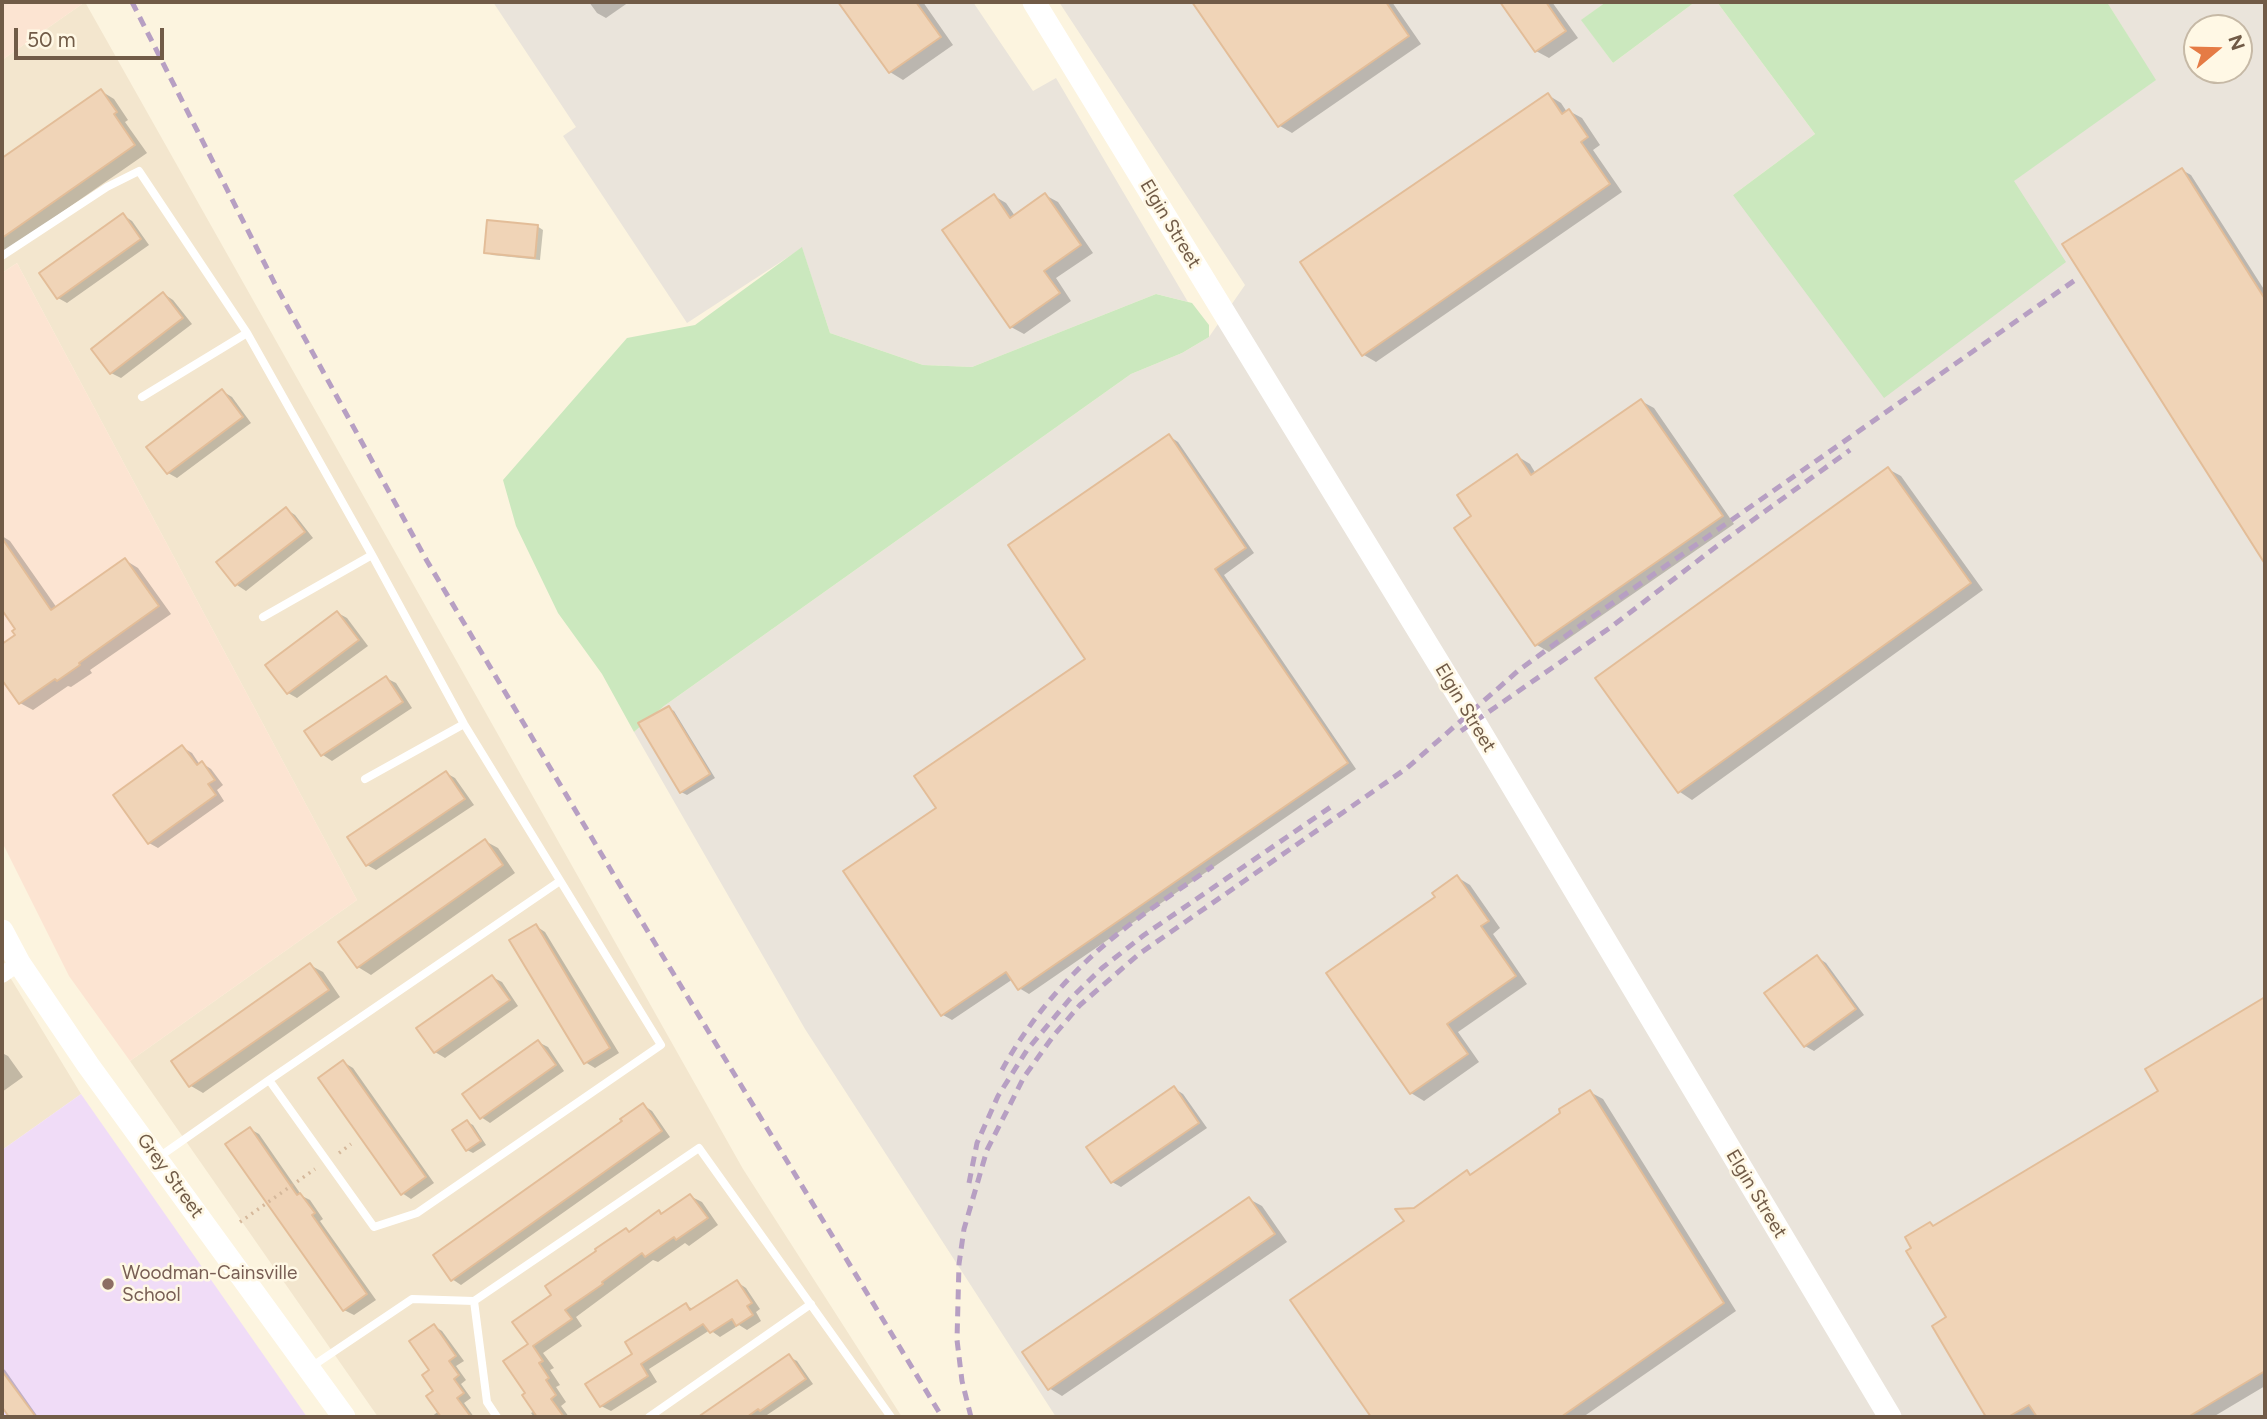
<!DOCTYPE html>
<html>
<head>
<meta charset="utf-8">
<style>
  body { margin:0 }
  #map { position:relative; width:2267px; height:1419px; overflow:hidden; background:#fcf4df; font-family:Figtree,sans-serif }
  canvas { display:block }
  .frame { position:absolute; inset:0; border:4px solid #715b47; pointer-events:none }
  .north { position:absolute; left:2183px; top:14px; width:70px; height:70px; box-sizing:border-box; background:#fff8e5; border:2px solid #c6b9a6; border-radius:50%; rotate:71deg; font-size:19px; font-weight:700; line-height:28px; text-align:center; color:#715b47 }
  .north::after { content:''; display:block; margin:auto; width:24px; height:32px; background:#e57b45; clip-path:polygon(50% 0,100% 100%,50% 72%,0 100%) }
  .scale { position:absolute; left:14px; top:28px; width:150px; height:32px; box-sizing:border-box; border:4px solid #715b47; border-top:0; padding-left:9px; font-size:21px; line-height:24px; white-space:nowrap; color:#715b47; -webkit-text-stroke:5px #fff8e5; paint-order:stroke }
</style>
</head>
<body>
<div id="map">
<canvas width="2267" height="1419"></canvas>
<div class="frame"></div>
<div class="north">N</div>
<div class="scale">50 m</div>
</div>
<script>
const context = document.querySelector('canvas').getContext('2d');
context.lineJoin = 'round';
function fillPath(path, color) { context.fillStyle = color; context.fill(path, 'evenodd'); }
function stroke(path, color, width, dash) { context.strokeStyle = color; context.lineWidth = width; context.lineCap = dash ? 'butt' : 'round'; context.setLineDash(dash || []); context.stroke(path); }
function label(font, color, halo, rows, align = 'center') {
  context.font = font + ' Figtree,sans-serif'; context.lineWidth = 5; context.setLineDash([]); context.textBaseline = 'middle'; context.strokeStyle = halo; context.fillStyle = color; for (const [text, x, y, turn = 0] of rows) {
    context.save(); context.translate(x, y); context.rotate((+turn || 0) * Math.PI / 180); context.textAlign = isNaN(turn) ? turn : align; if (halo) context.strokeText(text, 0, 0); context.fillText(text, 0, 0); context.restore();
  }
}
const residential = new Path2D(`
  M85 2 743 1169 902 1417H378L130 1061 357 900 17 263 2 273V60Z
  M2 964 81 1094 2 1150Z`);
const commercial = new Path2D(`
  M2 2H85L2 60Z
  M17 263 357 900 130 1061 69 976 2 842V273Z`);
const industrial = new Path2D(`
  M493 2H973L1033 91 1056 78 1188 302 1156 294 972 367 923 365 830 333 802 248 687 323 563 136 576 127Z
  M1059 2H1606L1582 20 1613 63 1695 2H1717L1815 134 1733 195 2013 181 2155 80 2107 2H2265V1417H1056L805 1029 634 732 664 706 1131 374 1182 353 1209 337 1245 285ZM2197 28H2239V70H2197Z`);
const education = new Path2D(`
  M81 1094 307 1417H2V1150Z`);
const green = new Path2D(`
  M1606 2H1695L1613 63 1581 20Z
  M1717 2H2107L2156 80 2014 181 2066 262 1884 398 1733 195 1815 134Z
  M802 247 830 333 923 365 972 367 1156 294 1192 303 1209 325V337L1182 353 1131 374 664 706 634 732 602 674 558 613 516 526 503 480 627 338 695 325Z`);
const shadow = new Path2D(`
  M589 2H629L606 18 597 13Z
  M841 2H923L953 45 903 80 890 72Z
  M1194 2H1392L1421 44 1292 133 1280 126Z
  M1502 2H1552L1578 38 1549 58 1536 51Z
  M101 91 114 99 128 120 125 122 147 153 2 254V160Z
  M1548 95 1561 103 1567 112 1569 111 1582 118 1600 145 1593 150 1622 192 1376 362 1364 355 1302 263Z
  M2182 170 2191 175 2265 291V560L2064 245Z
  M1045 195 1058 202 1093 253 1056 278 1071 301 1024 334 1011 327 994 196 1006 203 1015 216Z
  M123 215 132 221 149 245 67 303 58 298Z
  M537 226 543 230 540 260 492 255 486 252Z
  M164 294 173 300 192 324 121 378 111 373Z
  M222 391 232 397 251 423 177 478 168 473Z
  M1641 401 1654 408 1734 524 1549 652 1537 645 1473 516 1517 456 1530 464 1536 474Z
  M1169 436 1178 442 1254 553 1224 575 1356 769 1029 994 1019 988 1013 979 952 1020 943 1015 938 808 1088 659Z
  M1888 469 1901 476 1983 590 1692 800 1680 792 1598 678Z
  M286 509 295 515 313 538 246 591 237 585 218 562Z
  M2 536 10 541 57 608 125 560 138 568 171 614 90 670 92 673 71 687 68 686 33 710 20 703 2 677V647L17 636 18 630 2 607Z
  M338 613 347 618 368 646 297 698 288 693Z
  M386 678 396 683 412 708 332 761 323 755 307 731Z
  M669 708 674 711 715 778 687 795 681 792Z
  M182 747 192 753 200 765 202 763 211 769 223 785 217 790 224 801 158 848 149 843Z
  M446 773 455 778 474 805 376 870 367 865Z
  M485 841 498 848 515 873 371 975 358 967Z
  M1457 877 1470 885 1500 928 1493 934 1527 984 1458 1032 1479 1062 1424 1101 1411 1093 1437 898Z
  M536 926 545 932 619 1053 595 1068 585 1062Z
  M1817 957 1826 963 1864 1015 1814 1051 1805 1046Z
  M310 965 323 972 340 997 203 1093 191 1086Z
  M492 977 502 982 518 1006 445 1058 435 1052Z
  M2265 999V1386L2213 1417H2039L2037 1414 2032 1417H1988L1934 1326 1948 1318 1930 1224 1935 1227 2160 1092 2147 1069Z
  M538 1042 548 1047 564 1071 490 1123 481 1117Z
  M2 1053 8 1056 23 1077 2 1092Z
  M343 1062 353 1068 434 1183 411 1199 402 1193Z
  M1174 1088 1183 1094 1207 1128 1121 1187 1112 1182Z
  M1590 1092 1603 1099 1736 1311 1583 1417H1374L1293 1301 1406 1222 1467 1172 1473 1176Z
  M643 1105 652 1111 670 1137 461 1285 452 1279Z
  M467 1122 473 1125 486 1145 473 1153 467 1150Z
  M250 1129 259 1134 302 1196 310 1200 323 1219 320 1221 376 1300 354 1315 344 1310Z
  M690 1196 702 1202 718 1225 689 1246 685 1243 658 1262 653 1260 576 1317 582 1326 543 1353 554 1368 550 1370 560 1385 556 1387 566 1402 561 1406 569 1417H534L531 1413 535 1411 527 1393 530 1345 554 1296 626 1230 631 1233 659 1212 663 1215Z
  M1249 1199 1262 1206 1287 1242 1062 1396 1049 1388Z
  M737 1282 746 1288 760 1309 756 1312 761 1321 747 1330 739 1325 720 1337 710 1330 649 1369 657 1382 611 1411 601 1406 635 1354 686 1305 694 1310Z
  M434 1326 442 1331 464 1361 456 1366 466 1380 461 1384 471 1398 464 1403 474 1417H431L439 1411 432 1370Z
  M789 1357 797 1361 813 1384 764 1417H701Z
  M2 1368 5 1370 38 1417H12L2 1403Z`);
const building = new Path2D(`
  M838 2H916L941 37 889 73Z
  M1192 2H1386L1409 36 1278 127Z
  M1500 2H1546L1566 31 1535 52Z
  M101 89 117 112 114 114 135 145 2 238V158Z
  M1548 93 1562 114 1569 109 1588 137 1581 142 1610 184 1362 356 1300 262Z
  M2182 168 2265 299V564L2062 244Z
  M1045 193 1081 245 1044 271 1060 293 1010 328 942 230 994 194 1010 218Z
  M123 213 141 239 57 299 39 273Z
  M487 220 538 225 535 258 484 253Z
  M163 292 183 318 110 374 91 349Z
  M222 389 243 417 167 474 146 447Z
  M1641 399 1723 516 1535 646 1454 528 1471 516 1457 495 1517 454 1531 475Z
  M1169 434 1246 548 1215 569 1348 763 1018 990 1006 972 941 1016 843 871 936 808 914 776 1085 659 1008 545Z
  M1888 467 1971 583 1678 793 1595 678Z
  M286 507 305 532 235 586 216 562Z
  M2 538 51 610 125 558 159 606 79 663 80 665 57 681 55 679 19 704 2 680V644L15 635 12 631 15 629 2 610Z
  M337 611 359 640 287 694 265 665Z
  M386 676 403 702 321 756 304 731Z
  M669 706 710 774 680 793 638 723Z
  M182 745 197 765 202 761 215 780 208 784 216 795 148 844 113 795Z
  M446 771 465 799 366 866 347 837Z
  M485 839 503 865 357 968 338 942Z
  M1457 875 1489 921 1481 926 1516 976 1447 1024 1468 1054 1410 1094 1326 973 1435 897 1432 893Z
  M536 924 610 1048 584 1064 509 940Z
  M1817 955 1856 1009 1804 1047 1764 993Z
  M310 963 329 990 189 1087 171 1061Z
  M492 975 510 1000 434 1053 416 1028Z
  M2265 997V1371L2188 1417H2037L2029 1405 2008 1417H1986L1932 1326 1946 1317 1906 1251 1911 1248 1905 1237 1930 1222 1933 1226 2158 1091 2145 1069Z
  M538 1040 556 1065 480 1119 462 1094Z
  M343 1060 426 1177 401 1195 318 1078Z
  M1174 1086 1199 1123 1111 1183 1086 1147Z
  M1590 1090 1724 1303 1561 1417H1371L1290 1300 1404 1221 1395 1209 1414 1208 1467 1170 1470 1175 1560 1113 1559 1109Z
  M643 1103 662 1131 451 1281 433 1255 622 1121 620 1119Z
  M467 1120 481 1141 466 1151 452 1130Z
  M250 1127 297 1195 300 1193 315 1213 312 1215 367 1294 343 1311 225 1144Z
  M690 1194 708 1218 676 1240 674 1237 645 1257 642 1253 602 1282 603 1284 565 1310 572 1319 533 1346 543 1361 539 1363 549 1378 546 1380 556 1395 551 1399 564 1417H537L522 1395 525 1393 503 1361 528 1344 512 1322 551 1295 545 1286 596 1251 595 1249 626 1228 629 1232 659 1210 661 1214Z
  M1249 1197 1275 1234 1048 1390 1022 1352Z
  M737 1280 752 1303 747 1306 753 1315 736 1326 732 1319 710 1333 703 1324 641 1364 648 1376 600 1407 585 1384 632 1354 625 1342 686 1303 690 1310Z
  M434 1324 456 1356 449 1361 459 1375 454 1379 464 1393 457 1398 471 1417H441L426 1396 433 1391 422 1375 429 1370 409 1341Z
  M789 1354 806 1379 760 1411 758 1409 747 1417H698Z
  M2 1371 36 1417H9L2 1407Z`);
const path = new Path2D(`
  M339 1153 351 1144
  M240 1222 315 1169`);
const lane = new Path2D(`
  M2 256 107 187 139 171 247 333 372 555 464 724 661 1045 417 1213 374 1227 269 1080
  M142 397 247 333
  M263 617 372 555
  M365 779 464 724
  M159 1157 269 1080 560 881
  M474 1301 487 1402 497 1417
  M311 1367 412 1299 474 1301 699 1148 891 1417
  M649 1417 811 1304`);
const street = new Path2D(`
  M2 975 19 963`);
const secondary = new Path2D(`
  M1034 2 1469 713 1890 1417
  M2 931 19 963 88 1065 344 1417`);
const rail = new Path2D(`
  M132 2 275 284 427 561 627 897 942 1417
  M1461 731 1611 627 1721 543 1850 450
  M1002 1070C1028 1022 1066 977 1108 942 1141 914 1178 891 1213 866
  M969 1183 977 1143 998 1096 1027 1050 1069 1000 1102 968 1144 935 1335 804
  M971 1417 962 1381 957 1340 959 1264 964 1229 987 1150 1024 1077 1054 1035 1080 1005 1139 954 1407 768 1519 670 1574 630 2078 278`);
const markers = [
  [108,1284,7,"#8d6e63"]
];
const streetNames = [
  ["Elgin Street",1170,224,59],
  ["Elgin Street",1465,708,59],
  ["Grey Street",170,1176,54],
  ["Elgin Street",1756,1194,59]
];
const educationNames = [
  ["Woodman-Cainsville",122,1273],
  ["School",122,1295]
];
fillPath(residential, '#f3e6ce');
fillPath(commercial, '#fce4d2');
fillPath(industrial, '#eae4db');
fillPath(education, '#f0dcf7');
fillPath(green, '#cbe8be');
fillPath(shadow, '#0003');
fillPath(building, '#f0d4b7');
stroke(building, '#e3bd98', 2);
stroke(path, '#d5b89b', 3.5, [2, 5]);
stroke(lane, '#fff', 8);
stroke(street, '#fff', 16);
stroke(secondary, '#fff', 23);
stroke(rail, '#b79fc3', 5, [10, 7]);
for (const [x, y, r, color] of markers) { const dot = new Path2D(); dot.arc(x, y, r, 0, 2 * Math.PI); context.fillStyle = color; context.fill(dot); stroke(dot, '#fff8e5', 2.5); }
label('19px', '#715b47', '#fff8e5', streetNames);
label('19px', '#785e54', '#fff8e5', educationNames, 'left');
</script>
</body>
</html>
